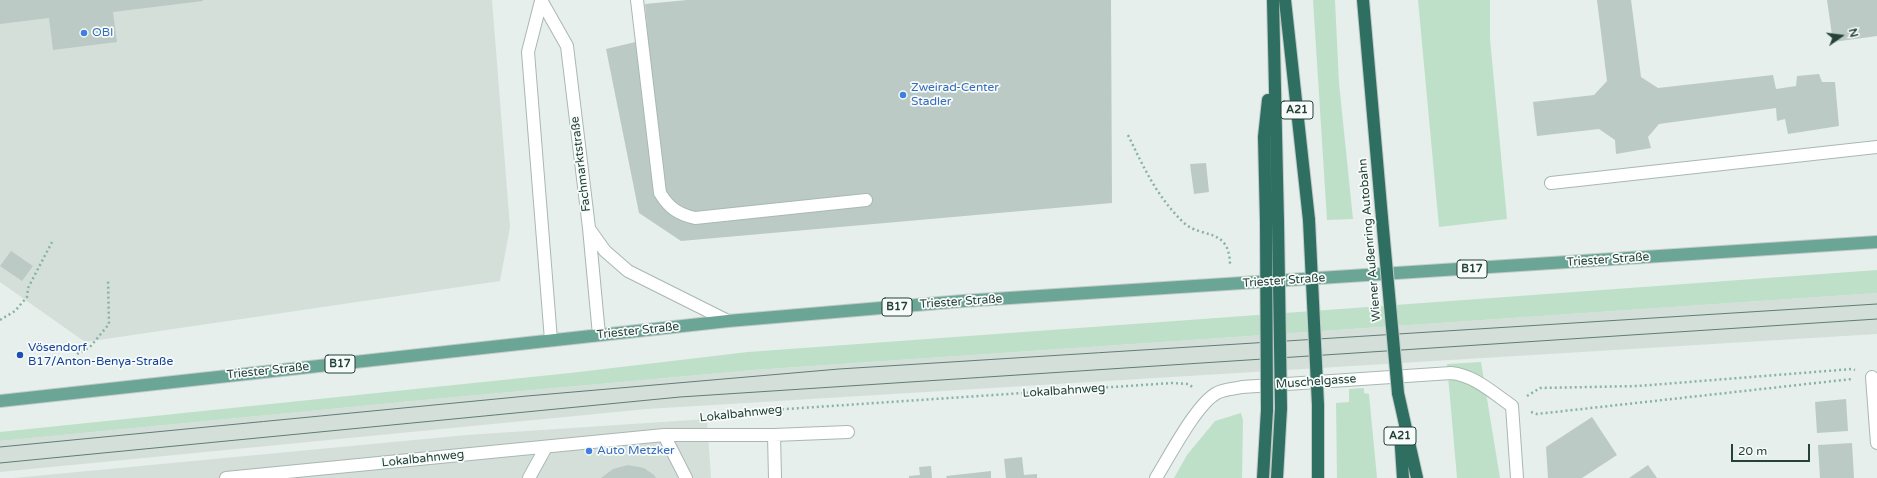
<!DOCTYPE html>
<html>
<head>
<meta charset="utf-8">
<style>
  body { margin:0 }
  #map { position:relative; width:1877px; height:478px; overflow:hidden; background:#e6efeb; font-family:"Varela Round",sans-serif }
  canvas { display:block }
  .north { position:absolute; left:1821px; top:16px; width:40px; height:40px; -webkit-text-stroke:3px #f7fbf9; paint-order:stroke; rotate:76deg; font-size:11px; font-weight:700; line-height:16px; text-align:center; color:#24423a }
  .north::after { content:''; display:block; margin:auto; width:14px; height:18px; background:#24423a; clip-path:polygon(50% 0,100% 100%,50% 72%,0 100%) }
  .scale { position:absolute; left:1731px; top:444px; width:79px; height:18px; box-sizing:border-box; border:2px solid #24423a; border-top:0; padding-left:5px; font-size:12px; line-height:14px; white-space:nowrap; color:#24423a; -webkit-text-stroke:3px #f7fbf9; paint-order:stroke }
</style>
</head>
<body>
<div id="map">
<canvas width="1877" height="478"></canvas>
<div class="north">N</div>
<div class="scale">20 m</div>
</div>
<script>
const context = document.querySelector('canvas').getContext('2d');
context.lineJoin = 'round';
function fillPath(path, color) { context.fillStyle = color; context.fill(path, 'evenodd'); }
function stroke(path, color, width, dash) { context.strokeStyle = color; context.lineWidth = width; context.lineCap = dash ? 'butt' : 'round'; context.setLineDash(dash || []); context.stroke(path); }
function label(font, color, halo, rows, align = 'center') {
  context.font = font + ' "Varela Round",sans-serif'; context.lineWidth = 3.5; context.setLineDash([]); context.textBaseline = 'middle'; context.strokeStyle = halo; context.fillStyle = color; for (const [text, x, y, turn = 0] of rows) {
    context.save(); context.translate(x, y); context.rotate((+turn || 0) * Math.PI / 180); context.textAlign = isNaN(turn) ? turn : align; if (halo) context.strokeText(text, 0, 0); context.fillText(text, 0, 0); context.restore();
  }
}
const built = new Path2D(`
  M0 0H492L510 227 500 281 85 342 0 282Z
  M1877 293V334L647 409 0 472V441L434 399 754 370Z
  M707 419 711 478H14L467 435Z`);
const green = new Path2D(`
  M1313 0H1335L1339 83 1353 219 1327 220Z
  M1418 0H1490V39L1507 219 1439 227Z
  M1877 270V293L754 370 434 399 0 441V432L570 373 748 352Z
  M1481 362 1500 478H1457L1447 364Z
  M1364 388V393L1369 394 1377 478H1337L1336 403 1349 402V389Z
  M1241 413 1243 420 1242 478H1174L1187 455 1215 421Z`);
const building = new Path2D(`
  M0 0H203V1L113 12 117 42 53 50 49 18 0 24Z
  M687 0H1111L1112 203 681 241 639 213 606 49 648 39 645 4Z
  M1597 0H1631L1641 77 1658 88 1773 75 1776 89 1796 86 1797 76 1819 74 1822 82H1835L1839 126 1788 134 1785 119 1777 121 1776 108 1659 124 1648 137 1651 148 1616 154 1615 140 1599 129 1537 136 1533 102 1594 95 1607 81Z
  M1827 0H1877V36L1833 42Z
  M1206 163 1209 192 1194 194 1190 164Z
  M11 251 33 266 22 281 0 266Z
  M1846 399 1848 431 1817 433 1815 402Z
  M1592 417 1617 455 1582 478H1548L1546 447Z
  M1852 443 1854 478H1820L1818 445Z
  M1022 457 1024 475 1037 474V478H1006L1004 459Z
  M628 465 644 468 654 475 656 478H601L613 469Z
  M1648 465 1657 478H1629Z
  M931 466 932 478H909V476L920 475 919 467Z
  M991 471V478H947L946 476Z`);
const path = new Path2D(`
  M1128 135C1144 168 1157 197 1184 223 1202 239 1229 227 1230 264
  M0 320 15 311 27 297 28 288 52 242
  M77 354 90 347 109 324 108 279
  M1527 396 1540 388 1638 386 1852 369 1855 370
  M1531 412 1537 414 1852 379
  M727 413 1172 383 1188 384 1194 388`);
const service = new Path2D(`
  M637 0 660 193C669 208 678 214 695 218L866 200
  M1551 183 1877 147
  M664 435 686 478
  M774 435 775 478
  M226 478 664 435H774L848 432
  M529 478 546 447`);
const minor = new Path2D(`
  M541 0 567 46 589 228 599 335
  M541 1 528 52 551 340
  M590 230 605 251 628 271 728 321
  M1872 377 1877 443
  M1156 478C1169 457 1197 403 1217 393 1224 389 1234 389 1242 387L1451 373C1474 375 1493 393 1512 406L1517 478`);
const primary = new Path2D(`
  M0 401 728 321 963 301 1877 242`);
const motorway = new Path2D(`
  M1273 0 1278 222
  M1285 0 1309 220
  M1363 0 1382 218
  M1266 222 1264 137 1268 100
  M1398 393 1417 478
  M1318 405V478
  M1400 433 1403 478
  M1263 478 1267 410
  M1277 478 1281 408`);
const tram = new Path2D(`
  M0 447 527 396 839 369 1877 304
  M0 463 680 397 1877 319`);
const motorwayBridge = new Path2D(`
  M1382 218 1398 393
  M1309 220 1318 405
  M1266 222 1267 410
  M1278 222 1281 408`);
const markers = [
  [84,33,4,"#3f7fe0"],
  [903,95,4,"#3f7fe0"],
  [20,355,4,"#1a4fb4"],
  [589,451,4,"#3f7fe0"]
];
const shields = [
  [1297,110,32],
  [1472,269,30],
  [897,307,30],
  [340,364,30],
  [1400,436,32]
];
const shieldNames = [
  ["A21",1297,110],
  ["B17",1472,269],
  ["B17",897,307],
  ["B17",340,364],
  ["A21",1400,436]
];
const shopNames = [
  ["OBI",92,33],
  ["Zweirad-Center",911,88],
  ["Stadler",911,102],
  ["Auto Metzker",597,451]
];
const streetNames = [
  ["Fachmarktstraße",581,164,-97],
  ["Wiener Außenring Autobahn",1370,240,-95],
  ["Triester Straße",1608,260,-4],
  ["Triester Straße",1284,281,-4],
  ["Triester Straße",961,302,-4],
  ["Triester Straße",638,331,-6],
  ["Triester Straße",268,371,-6],
  ["Muschelgasse",1316,382,-4],
  ["Lokalbahnweg",1064,391,-4],
  ["Lokalbahnweg",741,414,-6],
  ["Lokalbahnweg",423,459,-6]
];
const transitNames = [
  ["Vösendorf",28,348],
  ["B17/Anton-Benya-Straße",28,362]
];
fillPath(built, '#d4dfda');
fillPath(green, '#bfe0c8');
fillPath(building, '#bbcac4');
stroke(service, '#a8b8b2', 14);
stroke(minor, '#a8b8b2', 14);
stroke(primary, '#c2cac8', 14);
stroke(motorway, '#c2cac8', 14);
stroke(path, '#86b3a5', 2.5, [2, 3]);
stroke(service, '#fff', 12);
stroke(minor, '#fff', 12);
stroke(primary, '#6aa596', 12);
stroke(motorway, '#2f6f62', 12);
stroke(tram, '#5f7d75', 1);
stroke(motorwayBridge, '#c2cac8', 14, []);
stroke(motorwayBridge, '#2f6f62', 12);
for (const [x, y, r, color] of markers) { const dot = new Path2D(); dot.arc(x, y, r, 0, 2 * Math.PI); context.fillStyle = color; context.fill(dot); stroke(dot, '#f7fbf9', 1.5); }
for (const [x, y, w] of shields) { const box = new Path2D(); box.roundRect(x - w / 2, y - 9, w, 18, 3); context.fillStyle = '#f7fbf9'; context.fill(box); stroke(box, '#24423a', 1); }
label('bold 11px', '#24423a', null, shieldNames);
label('12px', '#366cbe', '#f7fbf9', shopNames, 'left');
label('12px', '#24423a', '#f7fbf9', streetNames);
label('12px', '#164399', '#f7fbf9', transitNames, 'left');
</script>
</body>
</html>
